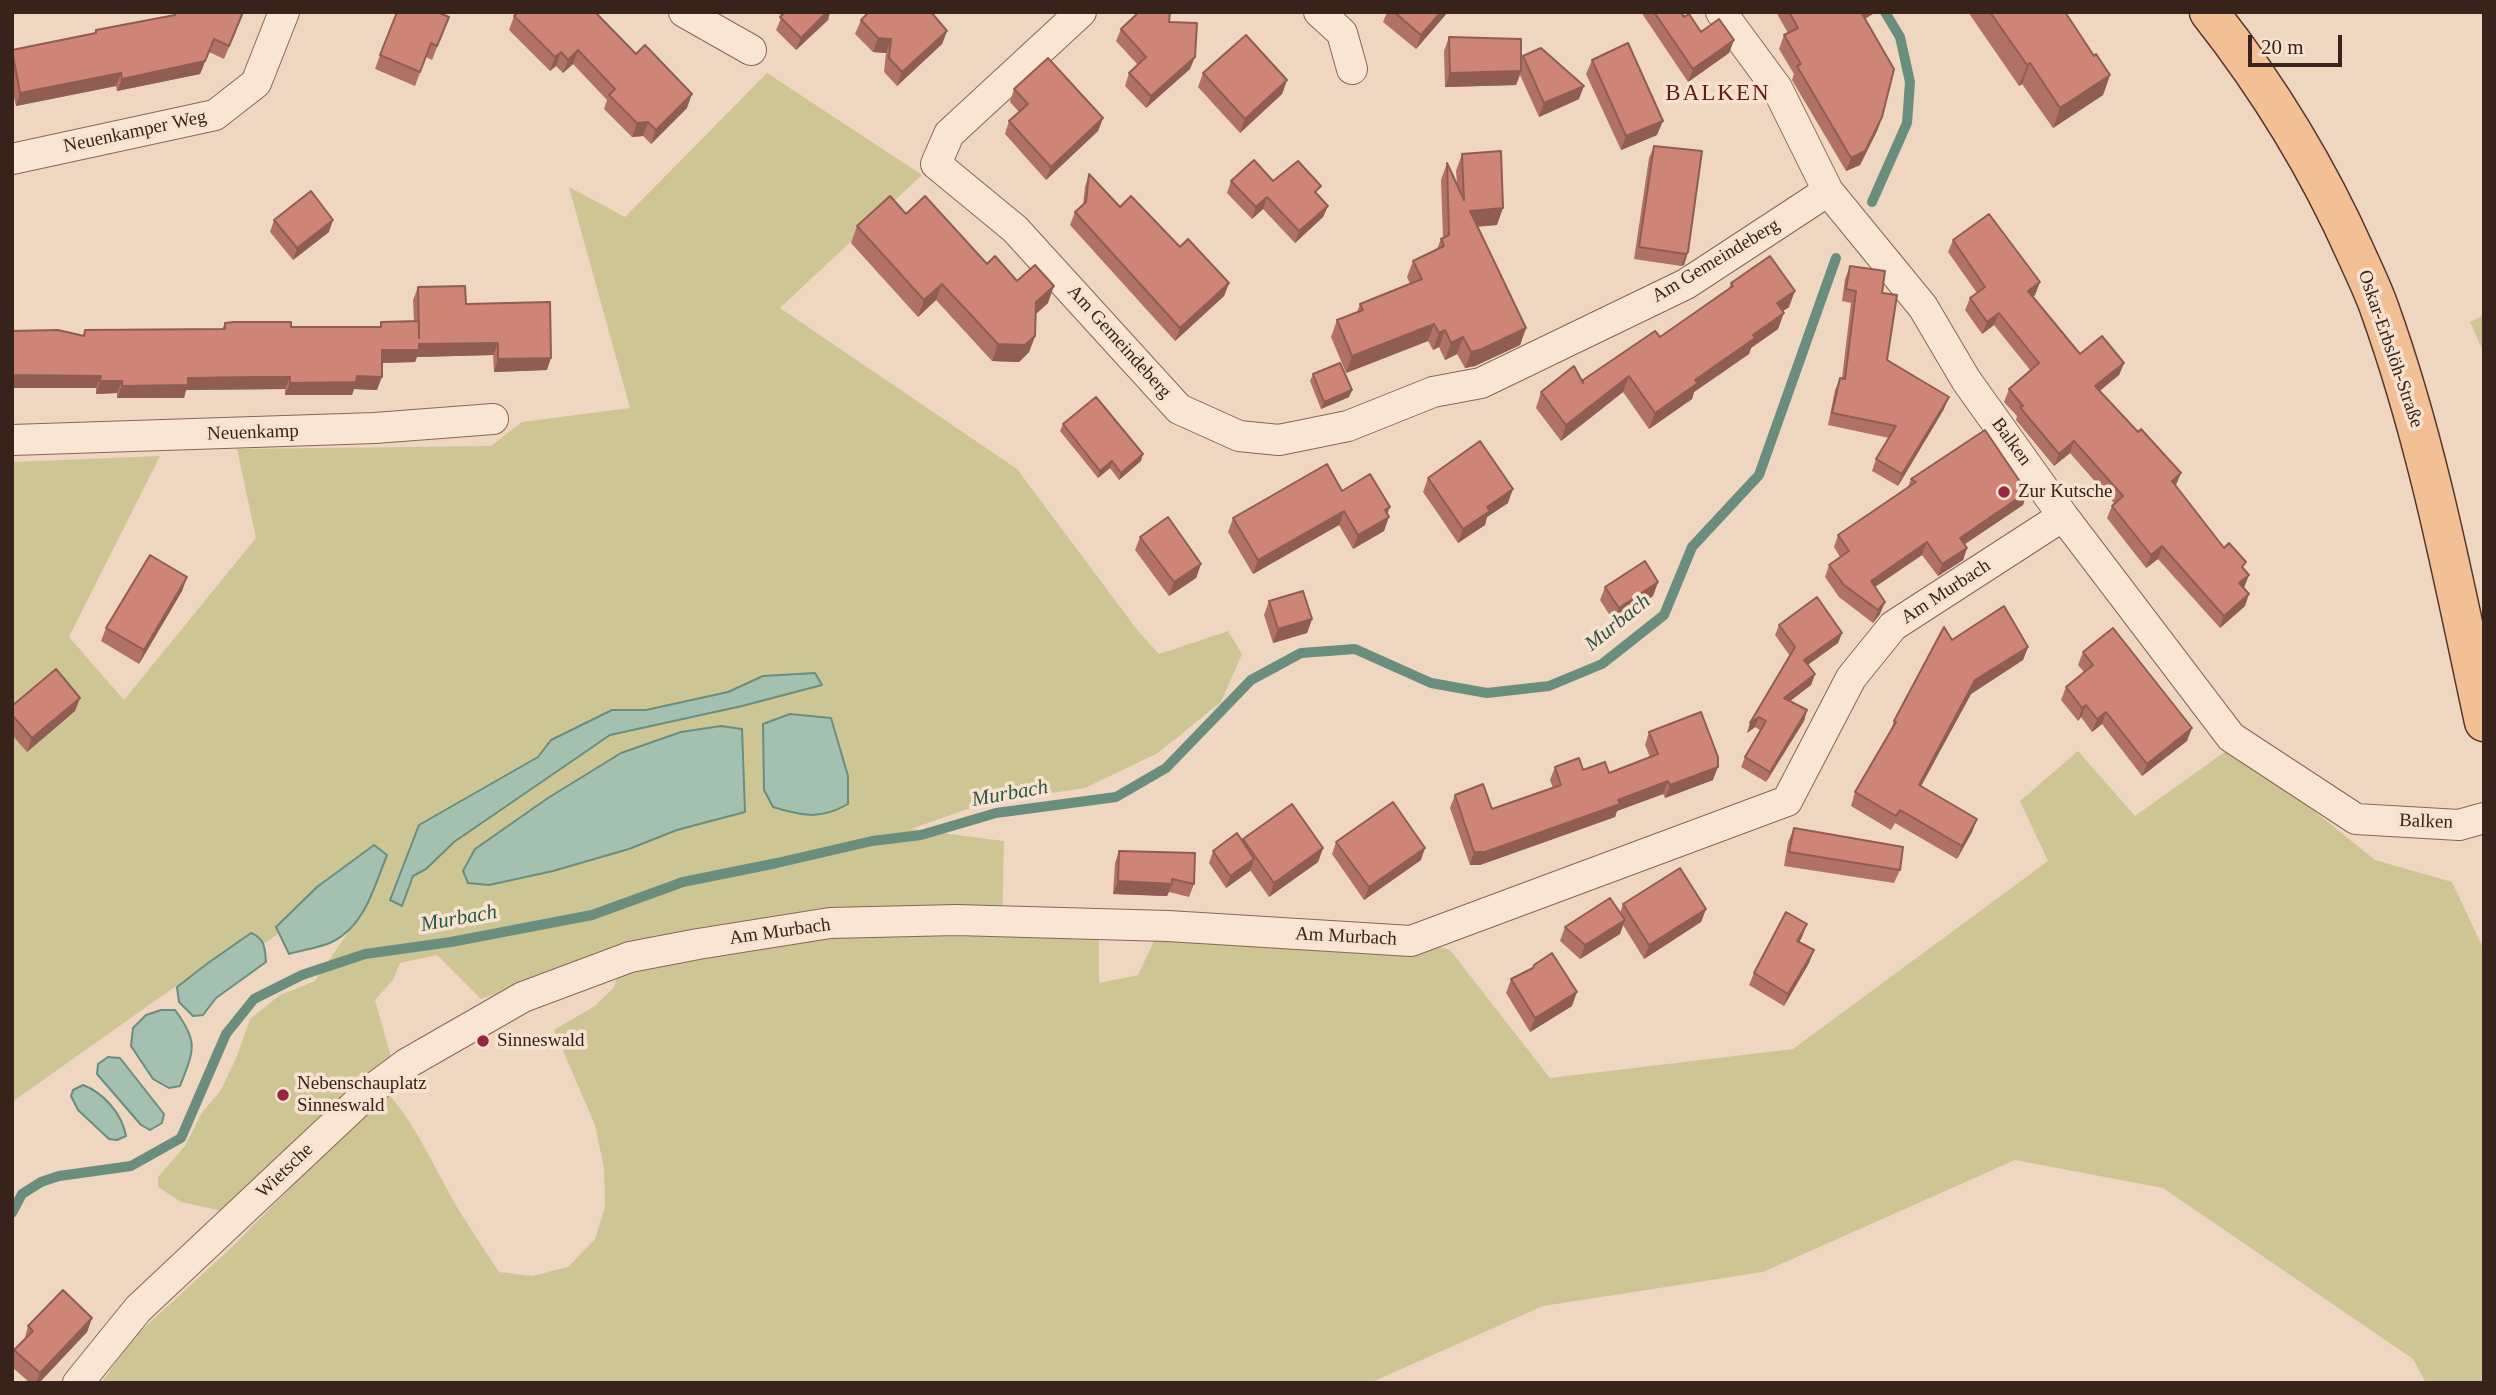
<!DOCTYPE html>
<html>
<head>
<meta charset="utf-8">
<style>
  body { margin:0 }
  #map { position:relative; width:2496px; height:1395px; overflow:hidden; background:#efd6c0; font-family:Georgia,serif }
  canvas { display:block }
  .frame { position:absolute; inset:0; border:14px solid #37231c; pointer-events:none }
  .scale { position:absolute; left:2248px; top:35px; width:94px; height:32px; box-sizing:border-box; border:4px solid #37231c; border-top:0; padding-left:9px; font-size:21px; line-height:24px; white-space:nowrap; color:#37231c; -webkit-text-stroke:5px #f6e2cf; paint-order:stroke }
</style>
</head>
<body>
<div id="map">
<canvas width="2496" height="1395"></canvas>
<div class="frame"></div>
<div class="scale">20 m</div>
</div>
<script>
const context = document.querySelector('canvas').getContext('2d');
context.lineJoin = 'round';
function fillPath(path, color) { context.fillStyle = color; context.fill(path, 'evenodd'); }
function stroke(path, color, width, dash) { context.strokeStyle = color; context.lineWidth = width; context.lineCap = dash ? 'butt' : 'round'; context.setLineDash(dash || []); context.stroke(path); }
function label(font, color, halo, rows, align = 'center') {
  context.font = font + ' Georgia,serif'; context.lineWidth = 7; context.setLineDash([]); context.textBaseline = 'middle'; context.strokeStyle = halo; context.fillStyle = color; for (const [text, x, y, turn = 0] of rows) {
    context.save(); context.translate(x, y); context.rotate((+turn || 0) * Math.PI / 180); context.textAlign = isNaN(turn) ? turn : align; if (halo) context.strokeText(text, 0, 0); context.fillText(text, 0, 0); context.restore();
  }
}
const green = new Path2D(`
  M767 73 922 175 780 308 1017 469 1138 631 1159 654 1228 631 1242 654 1221 702 1158 753 1085 788 982 804 911 829 1004 841 1002 933 1099 932V983L1138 975 1155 939 1373 930 1450 950 1550 1078 1793 1049 2048 861 2020 801 2078 751 2135 816 2233 746 2375 860 2452 882 2484 950V1383H2426L2413 1359 2163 1188 2015 1160 1763 1272 1543 1306 1370 1383H101L135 1336 231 1248 386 1091C417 1126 434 1167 457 1207 470 1229 485 1250 499 1272L532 1276 568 1267 595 1239 605 1207 604 1168 595 1125 554 1030 595 1006 614 987 623 959 605 954 481 999 437 955 400 963 393 980 375 1000 392 1060 227 1212 181 1202 158 1187V1177L185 1146 201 1114 221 1090 237 1056 250 1019 280 995 315 981 367 904 387 855 276 927 279 933 264 944 258 936 251 933 12 1102V462L160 456 69 637 124 700 256 538 237 449 491 446 522 422 630 408 569 187 625 217ZM764 676 822 684 742 706 610 735 454 842 426 869 412 876 419 825 538 757 551 740 612 710H646L728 692ZM742 729 745 812 677 830 629 849 553 871 489 885Z
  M2484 315V353L2470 322Z`);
const water = new Path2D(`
  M815 673 822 685 742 706 610 735 454 842 426 869 413 876 402 906 390 900 419 825 538 757 551 740 612 710H646L728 692 763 676Z
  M790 714 831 718 848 776V804C820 820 803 816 773 807L764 790 763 724Z
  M721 726 742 729 745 812 677 830 629 849 553 871 489 885 468 883 463 871 475 849 548 798 621 753 681 732Z
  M374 845 387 855C374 887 365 926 332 942 319 948 302 950 289 954L276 927 317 887Z
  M251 933C265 938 265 949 266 962L216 998 203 1015 193 1016 179 1002 177 987 208 963Z
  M161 1010H175C199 1042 194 1050 180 1086L169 1088 153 1079 131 1046 133 1028 146 1015Z
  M108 1057 120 1058 164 1114 162 1123 150 1130 141 1125 97 1074 98 1064Z
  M83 1085C104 1093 122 1114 126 1136L117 1140 109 1139 78 1110 71 1096 73 1090Z`);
const stream = new Path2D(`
  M1872 202 1907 123 1910 82 1900 37 1885 12
  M12 1213 22 1194 41 1182 59 1176 131 1166 181 1138 226 1034 254 999 302 975 365 954 451 942 592 915 683 882 777 863 872 841 921 835 996 813 1116 797 1166 768 1251 680 1301 653 1355 649 1431 683 1487 693 1549 686 1602 664 1664 615 1692 547 1759 475 1836 258`);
const minor = new Path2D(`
  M684 12 751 50
  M1081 12 949 134 936 164 1015 229 1179 409 1239 436 1279 440 1348 426 1433 392 1481 383 1686 284 1828 191
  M1319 12 1342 33 1352 69
  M1721 12 1777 88 1828 191 1923 307 1966 380 2063 516 2231 737 2356 819 2459 825 2484 818
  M12 159 215 115 256 83 284 12
  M12 440 375 428 493 419
  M78 1383 138 1309 371 1090 406 1064 523 997 630 957 698 944 830 923 956 920 1168 926 1411 941 1787 801 1851 678 1893 626 2063 516`);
const major = new Path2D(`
  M2209 12C2269 88 2318 168 2357 256 2365 274 2374 292 2380 310 2428 444 2454 583 2484 722`);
const wall = new Path2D(`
  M176 12H244L224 59 209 52 200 74 117 91 116 86 16 106 12 88V50L94 33 96 30 175 15Z
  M778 12H830L828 20 796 50 776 30 782 16Z
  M1387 12H1448L1416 49 1383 22Z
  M1641 12H1681L1701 32 1734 40 1729 53 1688 82Z
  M1776 12H1876L1865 19 1882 117 1877 131 1860 165 1846 171 1792 80 1794 74 1779 49 1784 35 1788 33Z
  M1968 12H2065L2094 56 2110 75 2103 95 2053 128 2022 84 2019 86Z
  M514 16 687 108 651 144 643 136 632 137 604 109 607 100 573 64 563 73 556 66 550 71 509 30Z
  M449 17 432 60 426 57 415 86 375 69 380 55Z
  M861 20 947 31 942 44 897 86 884 72 886 53 873 52 855 34Z
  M1169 22 1190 69 1146 108 1125 86 1129 73 1138 65 1116 41 1121 29Z
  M1449 37 1521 60 1523 56 1579 99 1539 117 1520 75 1516 85 1445 87 1444 51Z
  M1592 60 1657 135 1621 150 1586 74Z
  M1203 73 1287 80 1282 94 1240 133 1198 87Z
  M1014 89 1103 118 1098 131 1046 180 1005 134 1009 121 1019 112 1010 102Z
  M1654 146 1688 252 1684 265 1681 266 1634 259 1649 158Z
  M1462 154 1497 225 1477 227 1526 328 1520 345 1475 366 1465 368 1457 354 1445 360 1439 347 1433 350 1428 341 1346 373 1331 337 1337 320 1357 312 1360 304 1410 284 1407 277 1413 261 1437 249 1441 239 1443 238 1441 180 1447 163 1457 184 1456 171Z
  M1089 174 1120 207 1180 247 1229 283 1224 296 1175 341 1070 225 1075 212 1083 205 1085 187Z
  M1231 181H1273L1318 195 1328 206 1323 217 1295 243 1263 209 1252 219 1227 193Z
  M906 214 1017 281 1048 303 1036 314 1035 336 1029 352 1019 362 992 361 936 300 918 317 851 243 857 226Z
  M274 220 329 232 293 260 270 232Z
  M1953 240 2040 282 2035 295 2032 297 2080 354 2124 363 2119 375 2100 391 2176 485V486L2224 548 2249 575 2244 588 2245 606 2220 628 2158 559 2146 568 2107 518 2112 506 2114 503 2070 453 2054 466 2016 420 2017 416 2004 402 2009 389 2031 371 1994 325 1982 334 1965 310 1970 298 1977 293 1948 252Z
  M1850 266 1882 293 1887 360 1944 409 1898 486 1872 471 1876 459 1889 438 1828 425 1835 390 1840 378H1842L1851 303 1842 301 1845 279Z
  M1731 283 1789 307 1783 311 1778 329 1751 348 1749 354 1694 392 1692 399 1649 429 1623 392 1561 441 1536 408 1541 392 1583 382 1660 337 1729 289Z
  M418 287 466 304 547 370 494 372 493 355 417 357 415 362 382 363 377 390 354 389 352 395H285V389L186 390 184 398H117V393L96 394V388L83 336 85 330 222 329 225 323 291 327H380L381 322 414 321 413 300Z
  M1313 374 1352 390 1349 397 1321 409 1310 381Z
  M1063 424 1141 461 1119 480 1110 468 1098 478 1060 431Z
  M1428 478 1508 503 1487 517 1485 525 1458 543 1423 492Z
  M1911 479 2027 492 2023 505 1965 544 1967 548 1963 560 1938 576 1922 555 1875 587 1880 614 1873 623 1839 597 1825 577 1829 565 1840 557 1834 547 1838 535 1908 487Z
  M1342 491 1387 514 1384 531 1353 549 1339 525 1253 574 1228 532 1233 518Z
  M1140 537 1201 564 1196 578 1169 596 1135 550Z
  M187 577 182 591 139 664 101 641 106 628Z
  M1658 582 1653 596 1614 622 1600 600 1605 587Z
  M1269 601 1312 619 1307 633 1273 643 1264 615Z
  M1779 625 1842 633 1838 643 1808 665 1815 674 1811 685 1790 701 1807 710 1804 721 1766 782 1741 767 1745 757 1760 730 1755 727 1747 733 1790 656 1775 635Z
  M1952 640 2028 647 2023 660 1971 694 1921 786 1977 819 1972 832 1957 859 1895 823 1891 830 1851 806 1855 792 1890 733 1894 721Z
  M2083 652 2187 741 2142 776 2102 724 2092 732 2081 717 2078 721 2061 700 2066 687 2084 672 2078 665Z
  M80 698 75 711 27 752 12 735V706Z
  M1649 732 1713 780 1665 798 1663 794 1617 811 1615 817 1480 865H1470L1450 808 1455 795 1492 809 1553 788 1550 780 1555 767 1609 773 1650 757 1645 745Z
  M1794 828 1900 870 1894 883 1784 866 1788 842Z
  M1243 839 1323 848 1318 862 1269 897 1250 870 1226 888 1209 863 1213 851 1242 841Z
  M1336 842 1421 860 1364 900 1332 854Z
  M1119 851 1194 884 1189 897 1169 892 1167 896 1113 894 1115 863Z
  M1623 904 1706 909 1701 922 1644 959 1623 925 1620 934 1580 959 1560 941 1565 927 1620 913Z
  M1802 937 1799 942 1814 950 1809 963 1784 1006 1749 985 1754 973Z
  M1511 979 1572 1006 1530 1032 1506 993Z
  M92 1318 87 1332 39 1383H30L12 1367V1356L14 1350 24 1341 28 1326Z`);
const shadedWall = new Path2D(`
  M827 12H830L828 20 796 50 801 38Z
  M1441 12H1448L1416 49 1421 35Z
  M1860 12H1876L1855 24Z
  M947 31 942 44 897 86 902 72Z
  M878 38 891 39 886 53 873 52Z
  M214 39 200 74 117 91 122 79Z
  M1734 40 1729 53 1688 82 1693 69Z
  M578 50 573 64 563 73 568 60Z
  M561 52 556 66 550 71 555 57Z
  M1195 57 1190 69 1146 108 1151 96Z
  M2030 63 2022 84 2019 86 2027 65Z
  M1521 71 1516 85 1445 87 1450 73Z
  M121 73 116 86 16 106 20 93Z
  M2110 75 2103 95 2053 128 2060 108Z
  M1287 80 1282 94 1240 133 1245 119Z
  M1584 86 1579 99 1539 117 1544 103Z
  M692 94 687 108 651 144 656 130Z
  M1882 117 1877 131 1860 165 1846 171 1851 158Z
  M1103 118 1098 131 1046 180 1051 167Z
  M1663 121 1657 135 1621 150 1626 136Z
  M648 122 643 136 632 137 637 123Z
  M1267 197 1263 209 1252 219 1256 207Z
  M1328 206 1323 217 1295 243 1299 231Z
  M1503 208 1497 225 1463 227 1470 211Z
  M333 220 329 232 293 260 297 248Z
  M1688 252 1684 265 1681 266 1686 254Z
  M2040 282 2035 295 2023 303 2028 291Z
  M1229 283 1224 296 1175 341 1180 328Z
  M942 284 936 300 918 317 924 300Z
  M1054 286 1048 303 1030 319 1036 302Z
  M1795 291 1789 307 1771 319 1777 303Z
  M1784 313 1778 329 1751 348 1749 354 1694 392 1692 399 1649 429 1655 413 1695 380Z
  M1999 313 1994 325 1982 334 1987 322Z
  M1434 324 1428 341 1346 373 1352 356Z
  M1526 328 1520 345 1475 366 1465 368 1471 352Z
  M1445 330 1439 347 1433 350 1439 333Z
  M1035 336 1029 352 1019 362 992 361 998 344Z
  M1463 337 1457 354 1445 360 1451 343Z
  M498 343 493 355 417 357 415 362 378 363 382 350 419 344Z
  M551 358 547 370 494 372 498 359Z
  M2124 363 2119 375 2090 398 2095 386Z
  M12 375 101 376 96 388H12Z
  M357 376 382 377 377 390 354 389 352 395H285L290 383Z
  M1629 376 1623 392 1561 441 1566 425Z
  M290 377 285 389 186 390 184 398H117L122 386 188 378Z
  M100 381H122L117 393 96 394Z
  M1352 390 1349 397 1321 409 1324 402Z
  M1949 397 1944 409 1898 486 1902 474Z
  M2074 441 2070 453 2054 466 2059 454Z
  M1143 454 1141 461 1119 480 1121 473Z
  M1112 461 1110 468 1098 478 1100 471Z
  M2181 473 2176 485 2167 494 2172 481Z
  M1513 489 1508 503 1487 517 1485 525 1458 543 1463 529 1487 507Z
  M2027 492 2023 505 1956 550 1960 538Z
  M1390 507 1385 520 1389 517 1384 531 1353 549 1358 535 1385 510Z
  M1344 511 1339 525 1253 574 1258 560Z
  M1927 542 1922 555 1866 593 1871 581Z
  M2162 546 2158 559 2146 568 2151 555Z
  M1967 548 1963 560 1938 576 1942 564Z
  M1201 564 1196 578 1169 596 1174 582Z
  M2249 575 2244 587 2235 596 2239 583Z
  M187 577 182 591 139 664 144 650Z
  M1658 582 1653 596 1614 622 1619 608Z
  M2249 594 2245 606 2220 628 2224 616Z
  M1885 602 1880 614 1873 623 1878 610Z
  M1312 619 1307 633 1273 643 1278 629Z
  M1842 633 1838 643 1800 670 1804 660Z
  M2028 647 2023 660 1971 694 1914 799 1919 785 1975 680Z
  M1815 674 1811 685 1781 708 1784 698Z
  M80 698 75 711 27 752 32 738Z
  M2086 705 2081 717 2078 721 2082 708Z
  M1807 710 1804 721 1766 782 1770 772Z
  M2106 712 2102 724 2092 732 2097 719Z
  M1759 717 1755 727 1747 733 1750 723Z
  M2192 728 2187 741 2142 776 2147 764Z
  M1718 767 1713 780 1665 798 1670 785Z
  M1668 781 1663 794 1617 811 1615 817 1480 865H1470L1474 852Z
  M1977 819 1972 832 1957 859 1962 846Z
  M1323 848 1318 862 1269 897 1274 883Z
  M1425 848 1421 860 1364 900 1369 887Z
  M1254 859 1250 871 1226 888 1230 876Z
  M1118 881 1172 884 1167 896 1113 894Z
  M1706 909 1701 922 1644 959 1649 945Z
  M1625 920 1620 934 1580 959 1585 945Z
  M1807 924 1802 937 1793 953 1797 941Z
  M1814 950 1809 963 1784 1006 1788 994Z
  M1577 992 1572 1006 1530 1032 1535 1018Z
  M92 1318 87 1332 39 1383H36L40 1373Z`);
const building = new Path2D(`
  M176 12H243L229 46 214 39 205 61 122 79 121 73 20 93 12 50 96 33V30L175 15Z
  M397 12H437L449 17 437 46 431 43 420 72 380 55Z
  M518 12H595L636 54 645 45 692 94 656 130 648 122 637 123 609 95 615 89 578 50 568 60 561 52 555 57 514 16Z
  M785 12H827L801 38 780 17Z
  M869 12H931L947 31 902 72 889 58 891 39 878 38 861 20Z
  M1139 12H1170L1169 22 1197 23 1195 57 1151 96 1129 73 1146 57 1121 29Z
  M1394 12H1441L1421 35Z
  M1654 12H1681L1684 17 1689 14 1701 32 1719 19 1734 40 1693 69Z
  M1789 12H1861L1894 69 1882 117 1865 151 1851 158 1797 66 1801 64 1784 35 1798 28Z
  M1990 12H2065L2094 56 2096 54 2110 75 2060 108 2030 63 2027 65Z
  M1246 35 1287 80 1245 119 1203 73Z
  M1449 37 1521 39V71L1450 73Z
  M1628 43 1663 121 1626 136 1592 60Z
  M1541 48 1584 86 1544 103 1523 56Z
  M1048 58 1103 118 1051 167 1009 121 1028 104 1014 89Z
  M1654 146 1702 151 1688 252 1686 254 1639 247Z
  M1501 151 1503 208 1470 211 1526 328 1482 349 1471 352 1463 337 1451 343 1445 330 1439 333 1434 324 1352 356 1337 320 1363 310 1360 304 1422 279 1413 261 1444 246 1441 239 1449 235 1447 163 1464 200 1462 154Z
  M1254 160 1273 181 1298 161 1321 186 1315 192 1328 206 1299 231 1267 197 1256 207 1231 181Z
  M1089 174 1120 207 1131 196 1180 247 1188 239 1229 283 1180 328 1075 212 1086 202Z
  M311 191 333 220 297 248 274 220Z
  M890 196 906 214 925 196 987 264 995 256 1017 281 1035 265 1054 286 1036 302 1035 336 1025 345 998 344 942 284 924 300 857 226Z
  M1989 214 2040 282 2028 291 2080 354 2102 336 2124 363 2095 386 2138 432 2141 429 2181 473 2172 481 2224 548 2229 543 2246 562 2242 567 2249 575 2239 583 2249 594 2224 616 2162 546 2151 555 2112 506 2123 496 2074 441 2059 454 2023 411 2020 407 2023 406 2009 389 2039 363 1999 313 1987 322 1970 298 1985 287 1953 240Z
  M1770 256 1795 291 1777 303 1784 313 1753 335 1755 338 1695 380 1698 383 1655 413 1629 376 1566 425 1541 392 1574 366 1583 383V380L1655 331 1660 337 1733 286 1731 283Z
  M1850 266 1885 271 1882 293 1897 295 1887 360 1949 397 1902 474 1876 459 1896 426 1832 413 1840 378 1845 379 1856 291 1846 289Z
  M465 286 466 304 550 302 551 358 498 359V343L419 344V350H382V377L357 376 356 382 290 383V377H258L188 378V385L122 386V381H100L101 376 12 375V331L58 330 84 336 85 330 225 329V323L234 322H291V327H381V322L419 321V338L418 287Z
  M1340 363 1352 390 1324 402 1313 374Z
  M1096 397 1143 454 1121 473 1112 461 1100 471 1063 424Z
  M1985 430 2027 492 1960 538 1967 548 1942 564 1927 542 1871 581 1885 602 1878 610 1844 585 1829 565 1849 551 1838 535 1916 482 1911 479Z
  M1480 441 1513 489 1487 507 1490 511 1463 529 1428 478Z
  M1327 464 1342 491 1370 474 1390 507 1385 510 1389 517 1358 535 1344 511 1258 560 1233 518Z
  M1168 517 1201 564 1174 582 1140 537Z
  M150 555 187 577 144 650 106 628Z
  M1645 561 1658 582 1619 608 1605 587Z
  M1303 591 1312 619 1278 629 1269 601Z
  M1817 597 1842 633 1804 660 1815 674 1784 698 1807 710 1770 772 1745 757 1766 721 1759 717 1750 723 1795 647 1779 625Z
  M2004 606 2028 647 1975 680 1919 785 1977 819 1962 846 1900 810 1896 816 1855 792 1896 722 1894 721 1944 627 1952 640Z
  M2113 628 2192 728 2147 764 2106 712 2097 719 2086 705 2082 708 2066 687 2093 665 2083 652Z
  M56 669 80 698 32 738 12 715V706Z
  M1701 712 1718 757V767L1670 785 1668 781 1618 800 1620 804 1485 852H1474L1455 795 1483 784 1492 809 1561 785 1555 767 1579 758 1583 770 1605 762 1609 773 1658 754 1649 732Z
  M1393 802 1425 848 1369 887 1336 842Z
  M1292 804 1323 848 1274 883 1243 839Z
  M1794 828 1903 847 1900 870 1789 852Z
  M1237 833 1254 859 1230 876 1213 851Z
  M1119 851 1195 853 1194 884 1172 879V884L1118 881Z
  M1680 868 1706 909 1649 945 1623 904Z
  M1610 898 1625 920 1585 945 1565 927Z
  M1786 912 1807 924 1797 941 1814 950 1788 994 1754 973Z
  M1552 953 1577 992 1535 1018 1511 979 1533 968 1534 965Z
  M63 1290 92 1318 40 1373 14 1350 33 1331 28 1326Z`);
const markers = [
  [2004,492,7,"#982642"],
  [483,1041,7,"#982642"],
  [283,1095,7,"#982642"]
];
const streetNames = [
  ["Neuenkamper Weg",135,132,-12],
  ["Am Gemeindeberg",1716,261,-31],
  ["Am Gemeindeberg",1119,342,48],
  ["Oskar-Erbslöh-Straße",2390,349,71],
  ["Neuenkamp",253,433,-2],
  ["Balken",2011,442,54],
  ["Am Murbach",1946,592,-33],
  ["Balken",2426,822,2],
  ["Am Murbach",780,932,-8],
  ["Am Murbach",1346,937,3],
  ["Wietsche",285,1171,-44]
];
const poiNames = [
  ["Zur Kutsche",2018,492],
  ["Sinneswald",497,1041],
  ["Nebenschauplatz",297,1084],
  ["Sinneswald",297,1106]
];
const waterNames = [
  ["Murbach",1618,623,-39],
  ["Murbach",1010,794,-10],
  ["Murbach",459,919,-10]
];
const quarterNames = [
  ["BALKEN",1718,94]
];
fillPath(green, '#cdc694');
fillPath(water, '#a3c0b1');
stroke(water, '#6a8e7d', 2);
stroke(stream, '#6a8e7d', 10);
stroke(minor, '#886657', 32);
stroke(major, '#55362c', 41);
stroke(minor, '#f9e5d3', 30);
stroke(major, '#f3c096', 38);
fillPath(wall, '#b17265');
fillPath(shadedWall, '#905d52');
fillPath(building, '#ce8575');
stroke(building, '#905d52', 2);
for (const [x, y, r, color] of markers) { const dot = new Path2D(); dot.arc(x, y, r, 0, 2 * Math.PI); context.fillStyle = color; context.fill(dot); stroke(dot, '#f6e2cf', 2.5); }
label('19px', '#37231c', '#f6e2cf', streetNames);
label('19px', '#37231c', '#f6e2cf', poiNames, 'left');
label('italic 21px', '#2b574a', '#f6e2cf', waterNames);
context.letterSpacing = '2px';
label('23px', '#641b1d', '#f6e2cf', quarterNames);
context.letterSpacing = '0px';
</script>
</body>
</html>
